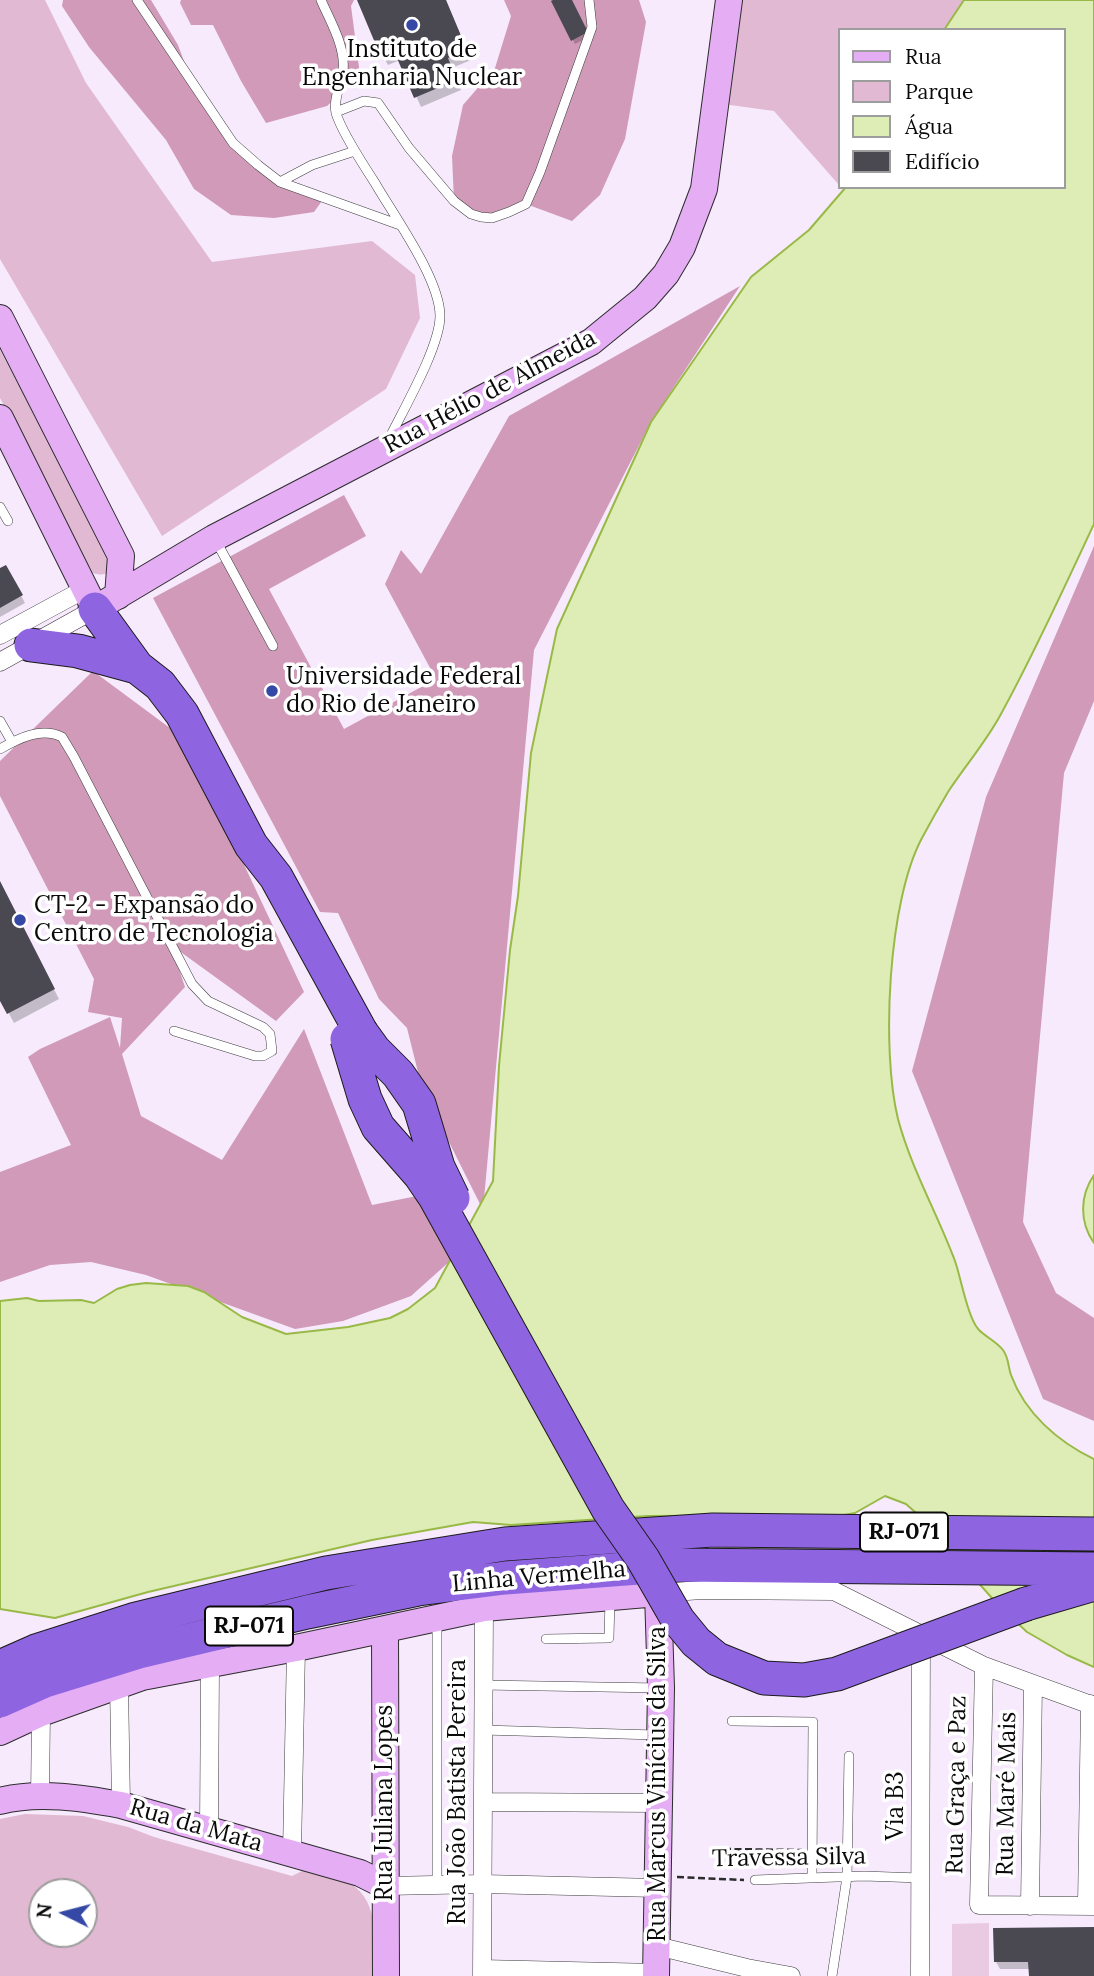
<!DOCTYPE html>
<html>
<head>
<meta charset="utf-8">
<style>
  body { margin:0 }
  #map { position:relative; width:1094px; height:1976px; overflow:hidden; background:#f6eafc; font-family:Lora,serif }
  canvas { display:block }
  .legend { position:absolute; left:838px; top:28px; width:228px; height:161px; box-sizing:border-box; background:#fff; border:2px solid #9d9d9d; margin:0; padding:9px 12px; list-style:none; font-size:21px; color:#0a0a0a }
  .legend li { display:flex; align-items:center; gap:14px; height:35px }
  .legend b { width:35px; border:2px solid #9d9d9d }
  .north { position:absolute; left:28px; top:1878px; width:70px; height:70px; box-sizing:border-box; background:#fff; border:2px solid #9d9d9d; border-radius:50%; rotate:276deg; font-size:19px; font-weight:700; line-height:28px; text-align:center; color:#0a0a0a }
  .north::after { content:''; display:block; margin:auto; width:24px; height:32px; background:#3648a6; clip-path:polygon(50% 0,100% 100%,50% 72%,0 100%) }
</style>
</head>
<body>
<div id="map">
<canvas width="1094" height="1976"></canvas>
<ul class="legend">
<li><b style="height:9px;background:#e4adf4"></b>Rua</li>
<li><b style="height:19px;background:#e1b9d2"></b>Parque</li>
<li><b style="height:19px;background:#deedb5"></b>Água</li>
<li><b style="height:19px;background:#4a4851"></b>Edifício</li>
</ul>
<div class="north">N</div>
</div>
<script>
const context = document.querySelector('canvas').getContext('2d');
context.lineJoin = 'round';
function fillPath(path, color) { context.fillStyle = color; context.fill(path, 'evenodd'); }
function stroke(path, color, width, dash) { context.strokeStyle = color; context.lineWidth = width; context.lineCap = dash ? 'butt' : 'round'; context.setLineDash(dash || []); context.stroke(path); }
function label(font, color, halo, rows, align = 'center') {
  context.font = font + ' Lora,serif'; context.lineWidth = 7; context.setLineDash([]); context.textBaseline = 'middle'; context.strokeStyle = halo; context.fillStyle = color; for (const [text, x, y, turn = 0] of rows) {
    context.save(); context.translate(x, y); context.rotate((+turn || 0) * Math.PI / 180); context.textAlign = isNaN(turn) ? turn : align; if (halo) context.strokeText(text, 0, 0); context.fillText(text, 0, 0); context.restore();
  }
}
const green = new Path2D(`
  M0 0H45L86 83 212 262 372 241 415 275 420 318 386 389 162 536 0 259Z
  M736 0H964L944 30H840L839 185 774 111 723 104Z
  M0 350 113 565C108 575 103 576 93 573L0 398Z
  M25 1814 83 1816 128 1827 154 1837 292 1876 308 1868C322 1873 338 1876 350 1883 381 1903 375 1945 375 1976H0V1819ZM42 1892H84V1934H42Z`);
const forest = new Path2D(`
  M63 0H151L178 45 192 83 233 143 280 182 324 198 314 212 274 218 231 215 194 189 166 140 89 47 62 6Z
  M181 0H354L351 6 360 75 327 106 266 123 241 81 213 25H191L180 3Z
  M504 0H639L646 22 625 139 600 195 572 221 526 204 481 217 454 201 452 156 463 105 495 68 511 16Z
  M740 286 651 422 534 650 483 1210 422 1088 407 1028 379 999 338 913 320 912 153 598 344 495 366 536 269 589 344 729 436 679 385 584 401 550 421 574 509 416Z
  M1094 546V701L1064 773 1023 1222 1056 1293 1094 1318V1421L1043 1399 912 1071 986 797Z
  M93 671 174 731 239 854 304 992 276 1021 171 945 185 987 122 1054 141 1116 222 1160 304 1029 372 1205 417 1196 459 1253 411 1296 343 1321 295 1329 146 1275 91 1262 50 1265 0 1282V1172L71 1145 28 1057 40 1049 110 1017 120 1048 122 1018 88 1012 94 979 0 796V761Z`);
const pitch = new Path2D(`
  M989 1923V1976H952V1924Z`);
const water = new Path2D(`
  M964 0H1094V524C1064 588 1035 652 1001 714 986 742 965 766 948 792 939 807 930 823 922 838 888 901 881 1050 898 1119 911 1168 937 1213 955 1261 961 1278 968 1319 979 1330 986 1337 997 1342 1003 1350 1009 1358 1008 1367 1011 1375 1025 1413 1058 1442 1094 1459V1667L1067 1655 1027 1632 1000 1607 915 1512 906 1504 885 1496 855 1513 844 1515 648 1516 511 1525 473 1522 372 1540 148 1592 55 1618 0 1609V1301L27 1298 39 1301 81 1300 94 1303 117 1289 130 1285 146 1283 188 1286 204 1292 242 1317 286 1334 348 1327 390 1318 408 1309 435 1288 493 1181 499 1066 510 950 518 896 531 753 557 629 651 422 751 277 809 230 846 187H1064V30H944Z
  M1094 1175V1243C1079 1222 1080 1195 1094 1175Z`);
const shadow = new Path2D(`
  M359 0H446L471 60 452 68 461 90 421 107 400 60 388 65 383 56Z
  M557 0H570L589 37 575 44 553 2Z
  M6 567 25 603 0 617V570Z
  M0 884 59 999 14 1023 0 997Z
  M1094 1929V1976H1030V1969H1000L996 1962Z`);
const building = new Path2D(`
  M357 0H446L467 50 448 58 457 80 414 98 394 51 381 57Z
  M553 0H572L588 32 571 41 551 1Z
  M6 565 23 595 0 608V568Z
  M0 881 55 989 7 1014 0 1001Z
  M1094 1927V1976H1029L1028 1962H994L993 1928Z`);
const path = new Path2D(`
  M724 1849 802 1850
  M677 1877 744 1880`);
const lane = new Path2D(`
  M137 0 233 143 258 165 280 182 400 225
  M321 0C330 21 346 47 343 71 341 84 333 99 336 113 341 131 364 166 375 183 394 216 440 279 440 316 440 347 403 410 389 439
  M336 112 364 101 378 103 409 148 454 201 471 214 481 217 492 218 509 212 526 204 540 172 592 27 589 0
  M280 182 312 165 355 151
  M0 507 8 521
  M215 539 273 646
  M0 721 12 742
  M0 749C19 738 41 727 62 737L74 757 192 984 208 1001 263 1027 270 1034 272 1051 263 1056H255L174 1031
  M546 1639 609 1638 610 1598
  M483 1685 660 1688
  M732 1721 813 1722 812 1878
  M483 1730 656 1735
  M755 1880 864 1876 920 1878
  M437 1885V1620
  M832 1976 847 1877 849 1756`);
const street = new Path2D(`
  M0 635 85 589
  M0 662 95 609
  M658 1593 702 1590 834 1591 984 1666 1094 1706
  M984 1666 979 1905 1094 1906
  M119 1684 121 1805
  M40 1797 41 1713
  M483 1802 660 1803
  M209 1831 210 1665
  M292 1853 296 1648
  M386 1886 482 1884 658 1888
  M1030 1906 1033 1684
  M1087 1906 1090 1704
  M657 1946 747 1968 791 1976
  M482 1969 656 1973
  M482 1976 484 1608
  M920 1976 921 1637`);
const secondary = new Path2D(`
  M0 318 121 556 118 596
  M0 418 95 609 214 538 591 342 645 298 666 274 682 247 704 189 729 0
  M385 1630 386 1976
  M0 1732 41 1713 142 1677 296 1648 484 1608 658 1593 661 1688 656 1976
  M0 1801C38 1791 83 1798 121 1805L360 1873 386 1886`);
const highway = new Path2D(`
  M95 609 137 667 160 685 182 714 251 845 276 877 361 1032
  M31 645 78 651 137 667
  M1026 1604 1094 1584
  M0 1667 36 1651 136 1619 326 1573 505 1544 713 1530 1094 1534
  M0 1701 45 1681 139 1652 307 1612 418 1589 505 1578 679 1565 1094 1569`);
const highwayBridge = new Path2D(`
  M361 1032 374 1050 398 1074 419 1104 438 1167 453 1198
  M347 1039 365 1099 378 1127 420 1175 435 1197 608 1509 643 1559 678 1620 696 1642 717 1659 764 1678 804 1680 837 1674 1026 1604`);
const markers = [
  [412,25,7,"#3648a6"],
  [272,691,7,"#3648a6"],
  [20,920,7,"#3648a6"]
];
const shields = [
  [904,1532,88],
  [249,1626,88]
];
const shieldNames = [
  ["RJ-071",904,1532],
  ["RJ-071",249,1626]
];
const poiNames = [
  ["Instituto de",412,50,"center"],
  ["Engenharia Nuclear",412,78,"center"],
  ["Universidade Federal",286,677],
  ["do Rio de Janeiro",286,705],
  ["CT-2 - Expansão do",34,906],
  ["Centro de Tecnologia",34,934]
];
const streetNames = [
  ["Rua Hélio de Almeida",490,392,-28],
  ["Linha Vermelha",539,1577,-5],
  ["Rua Marcus Vinícius da Silva",658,1784,-90],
  ["Rua Graça e Paz",957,1785,-89],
  ["Rua João Batista Pereira",458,1792,-90],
  ["Rua Maré Mais",1007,1794,-89],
  ["Rua Juliana Lopes",385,1803,-90],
  ["Via B3",896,1806,-90],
  ["Rua da Mata",196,1826,16],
  ["Travessa Silva",789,1858,-1]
];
fillPath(green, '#e1b9d2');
fillPath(forest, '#d09ab8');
fillPath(pitch, '#eac9e2');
fillPath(water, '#deedb5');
stroke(water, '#99b947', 2);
fillPath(shadow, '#0003');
fillPath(building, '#4a4851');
stroke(lane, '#3d3d3d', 10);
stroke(street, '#3d3d3d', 19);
stroke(secondary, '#2c2c2c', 28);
stroke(highway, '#1b1b1b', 35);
stroke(path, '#2c2c2c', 2.5, [7, 3.5]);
stroke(lane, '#fff', 9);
stroke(street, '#fff', 18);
stroke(secondary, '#e4adf4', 26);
stroke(highway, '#8f64e0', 33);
stroke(highwayBridge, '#1b1b1b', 35, []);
stroke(highwayBridge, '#8f64e0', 33);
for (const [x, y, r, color] of markers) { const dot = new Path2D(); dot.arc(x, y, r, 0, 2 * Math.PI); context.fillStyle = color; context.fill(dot); stroke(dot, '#fff', 2.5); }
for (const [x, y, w] of shields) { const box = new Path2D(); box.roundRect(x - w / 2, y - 19.5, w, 39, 5); context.fillStyle = '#fff'; context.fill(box); stroke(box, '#0a0a0a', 2); }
label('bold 23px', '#0a0a0a', null, shieldNames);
label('24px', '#0a0a0a', '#fff', poiNames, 'left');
label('24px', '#0a0a0a', '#fff', streetNames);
</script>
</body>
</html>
